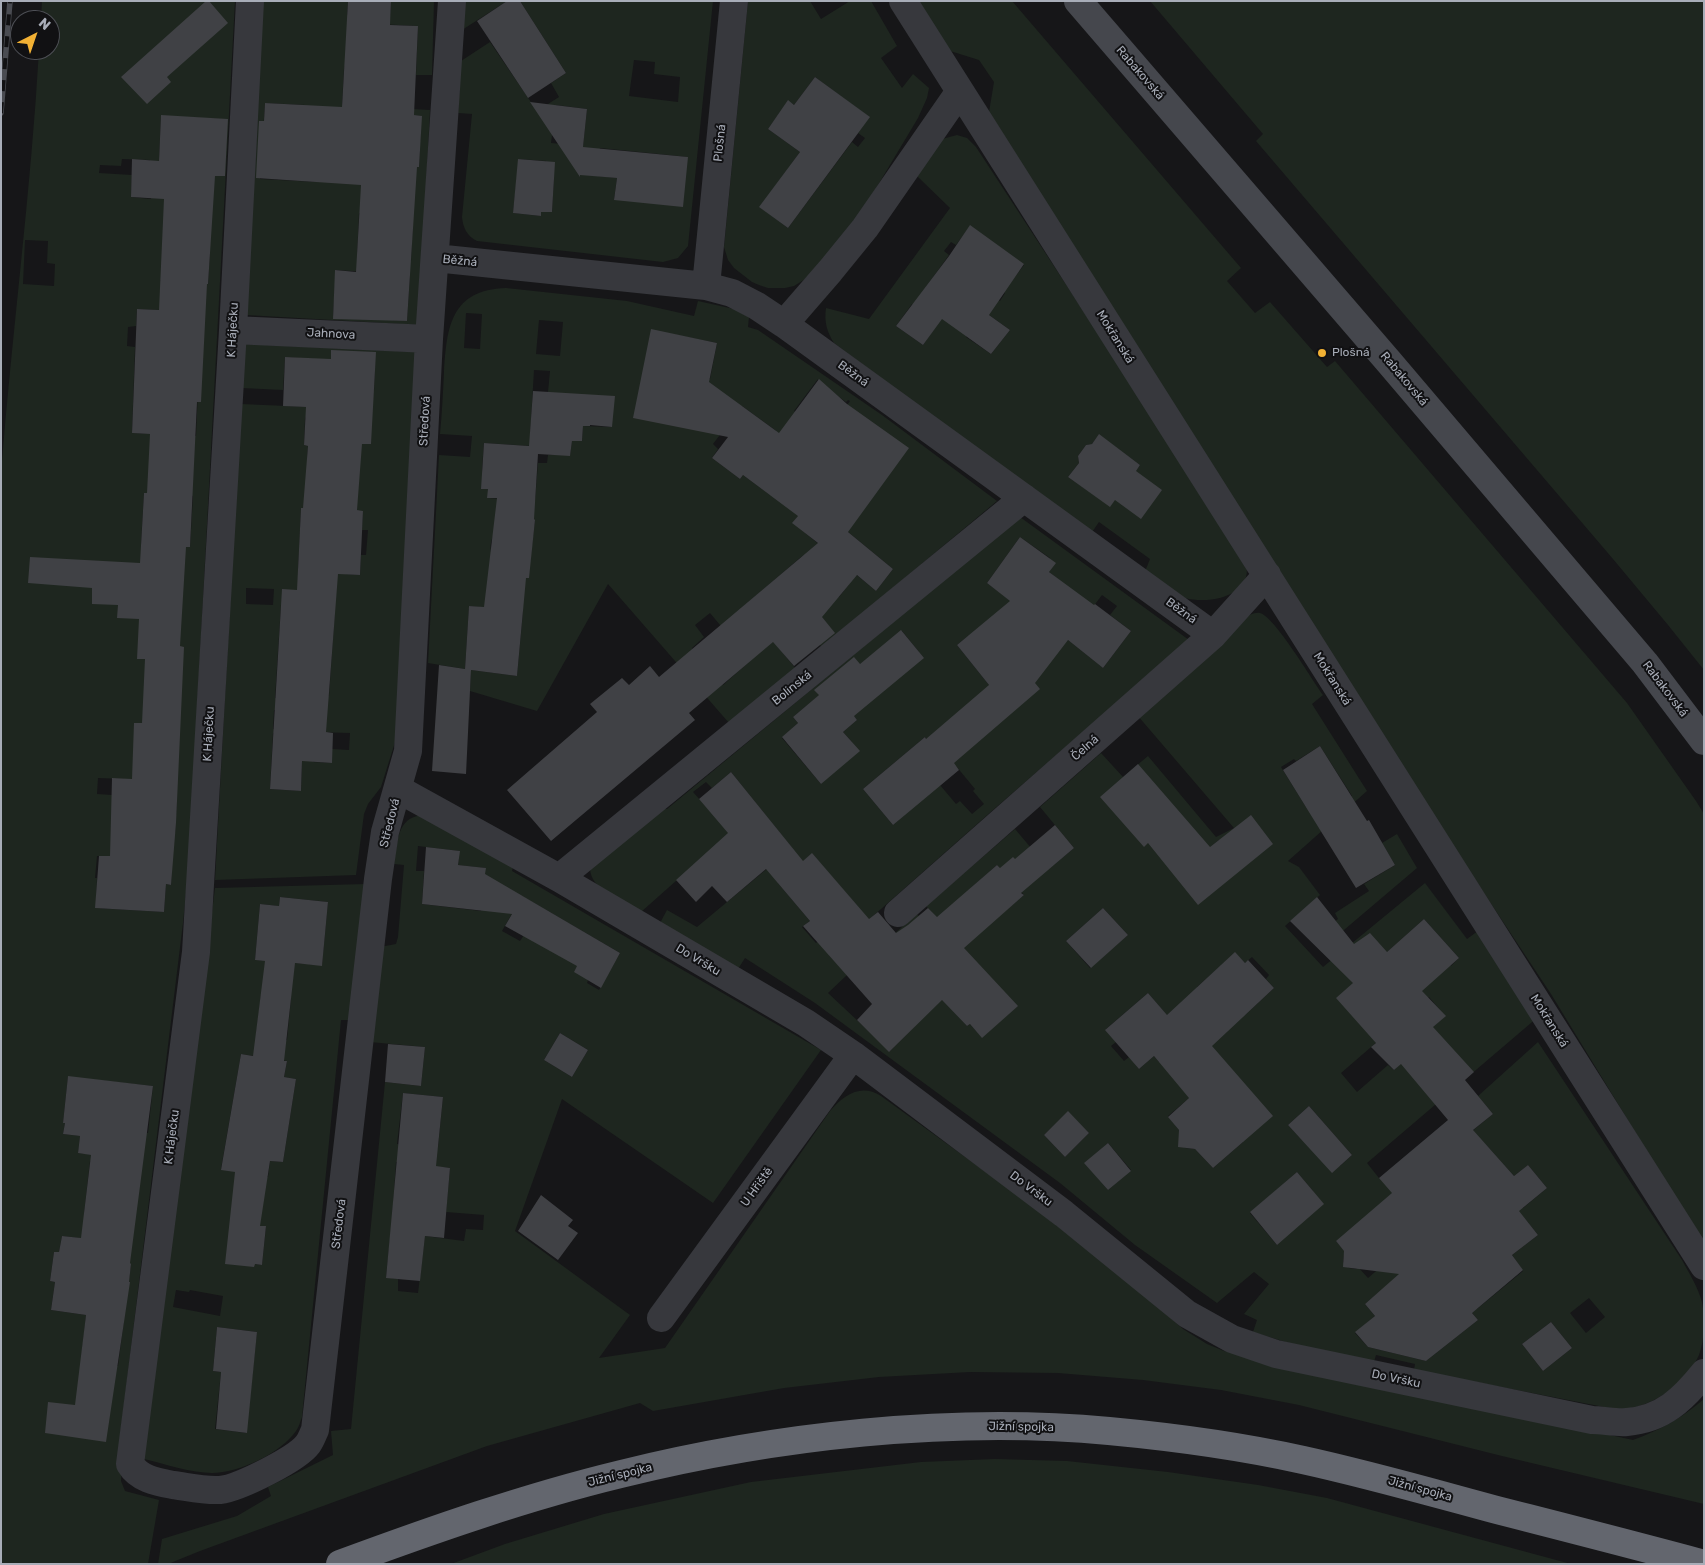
<!DOCTYPE html>
<html>
<head>
<meta charset="utf-8">
<style>
  body { margin:0 }
  #map { position:relative; width:1705px; height:1565px; overflow:hidden; background:#161618; font-family:Rubik,sans-serif }
  canvas { display:block }
  .frame { position:absolute; inset:0; border:2px solid #a8adb8; pointer-events:none }
  .north { position:absolute; left:10px; top:10px; width:50px; height:50px; box-sizing:border-box; background:#111113; border:1px solid #4d4f55; border-radius:50%; rotate:41deg; font-size:14px; font-weight:700; line-height:20px; text-align:center; color:#a8adb8 }
  .north::after { content:''; display:block; margin:auto; width:18px; height:22px; background:#f2b134; clip-path:polygon(50% 0,100% 100%,50% 72%,0 100%) }
</style>
</head>
<body>
<div id="map">
<canvas width="1705" height="1565"></canvas>
<div class="frame"></div>
<div class="north">N</div>
</div>
<script>
const context = document.querySelector('canvas').getContext('2d');
context.lineJoin = 'round';
function fillPath(path, color) { context.fillStyle = color; context.fill(path, 'evenodd'); }
function stroke(path, color, width, dash) { context.strokeStyle = color; context.lineWidth = width; context.lineCap = dash ? 'butt' : 'round'; context.setLineDash(dash || []); context.stroke(path); }
function label(font, color, halo, rows, align = 'center') {
  context.font = font + ' Rubik,sans-serif'; context.lineWidth = 4; context.setLineDash([]); context.textBaseline = 'middle'; context.strokeStyle = halo; context.fillStyle = color; for (const [text, x, y, turn = 0] of rows) {
    context.save(); context.translate(x, y); context.rotate((+turn || 0) * Math.PI / 180); context.textAlign = isNaN(turn) ? turn : align; if (halo) context.strokeText(text, 0, 0); context.fillText(text, 0, 0); context.restore();
  }
}
const green = new Path2D(`
  M42 1H235L189 861 183 923 117 1462 122 1464 121 1481 125 1491 159 1500 148 1564H1V473C12 332 31 191 39 50H50V20H41ZM161 116 221 119 218 164 159 160ZM122 159 150 160 151 199 131 197 132 175 99 173 100 165 121 166ZM25 240 48 241 47 263 55 264 54 286 23 284ZM210 251 208 284 160 281ZM137 309 205 312 199 367 196 436 132 433 135 347 127 346 128 327 136 326ZM144 493 193 496 190 547 141 544ZM135 723 180 725 134 739ZM98 778 152 780 177 798 175 833 135 831 112 795 97 794ZM97 856 172 859 171 885 166 884 164 912 96 908 97 878H95ZM68 1077 153 1086 148 1133 127 1130 121 1158 78 1153 80 1136 63 1134 65 1123H63ZM90 1161 132 1166 107 1217 84 1214ZM62 1236 97 1240 95 1258 131 1264 125 1311 98 1317 124 1320 118 1366 81 1361 86 1315 51 1310 55 1282 50 1281 54 1252H59Z
  M262 1H348L347 15 390 18 391 1H434L432 75H416L418 26 358 23 344 69 342 105 430 110 419 325 246 315ZM265 103 305 105 316 182 260 179ZM341 109 421 116 419 167 396 166ZM359 213 413 217 411 261 357 258ZM336 270 410 275 407 321 333 316Z
  M464 1H507L462 30Z
  M520 1H713L688 246 678 258 663 262 477 241C467 236 463 228 462 217L472 114 458 113 461 61 490 42 537 111 559 97 551 83 566 73ZM634 60 655 62 654 74 680 77 678 102 629 96ZM556 105 587 109 583 146 551 143ZM600 148 688 157 614 199 617 178 598 176ZM519 159 546 161 545 176 554 177 552 212H541V216L513 213Z
  M748 1H810L821 19 850 1H871L897 46 881 58 902 88 913 74 929 88 927 98 918 118 860 215 807 278 794 286 785 288H768L759 285 752 282 734 268 728 260 724 247ZM815 77 869 117 858 133 865 138 858 147 852 142 788 228 760 207 800 152 768 129 788 101 794 105Z
  M918 1H1012L1241 268 1227 281 1255 313 1270 302 1327 367 1335 361 1627 703 1696 801 1704 814V1245L1551 994 1454 848 989 112 994 82 979 60 947 50Z
  M1150 1H1704V670L1668 625 1613 559 1256 141 1263 134Z
  M957 135 967 138 976 147 1245 558C1257 595 1212 605 1185 598 1172 594 1155 581 1144 574L1150 559 1099 522 1090 535 834 343C827 332 824 322 826 308L869 319 950 208 917 176 942 139ZM970 226 1024 265 1011 282 997 287 1005 293 1000 301 991 294 926 287 949 255 944 251 951 242 956 245ZM912 304 938 323 923 345 896 326ZM985 312 1010 330 991 354 966 337ZM1099 435 1140 465 1110 506 1068 477 1079 463 1078 456 1086 445 1092 444Z
  M506 288 627 301 694 316 698 301 734 309 749 317 748 327 758 330 882 415 997 501 822 647 819 644 814 607 831 592 839 597 850 583 847 567 876 591 893 569 836 522 818 491 793 523 821 546 801 557 744 606 796 669 729 723 608 584 537 711 470 691 471 670 517 676 523 611 469 606 465 669 428 663 439 455 470 457 472 436 440 434C442 413 443 392 444 372 447 326 451 290 506 288ZM466 313 482 314 480 349 464 348ZM539 320 563 322 560 356 536 354ZM651 330 717 343 710 379 696 376ZM534 370 550 371 548 392 612 427 583 426 582 441H572L570 455H548L547 463H538L535 501 488 498V489L482 469 484 443 547 447 530 438ZM818 379V382L846 402 848 400 850 401 818 444 801 416 794 411ZM742 406 775 430 793 465 770 495 743 475 740 479 712 458 718 449 713 444ZM505 517 535 520 528 578 499 575C487 547 487 542 505 517ZM710 613 750 661 723 685 692 648 704 637 695 625Z
  M244 344 417 352 397 736 381 787 368 804 364 814 356 875 215 880 241 404 310 407 305 419 304 445 308 446 307 460 321 461 362 444H371V432L360 391H374L375 363 285 357 283 390 242 388ZM301 508 363 511 362 530H368L366 555H361L360 575 298 571ZM246 588 274 589 273 605 246 604ZM281 605 335 609 329 696 275 698ZM274 710 301 711 300 731 273 729ZM315 732 350 733 349 750 332 749 331 763 313 762ZM273 733 303 735 301 791 270 789Z
  M1020 517 1189 640 993 810 829 955 847 975 828 993 890 1051 915 1026 855 968 917 914 928 927 905 960 967 1026 970 1024 979 1034 988 1033V984L960 943 926 906 1015 829 1049 869 1074 848 1040 807 1101 753 1123 777 1148 756 1216 837 1234 828 1138 716 1242 619C1248 616 1254 612 1260 613 1274 616 1313 681 1323 695L1312 704 1367 791 1288 861 1299 867 1320 895 1285 926 1323 967 1425 883 1467 939 1482 928 1538 1017 1367 1163 1379 1178 1523 1208 1547 1188 1528 1165 1514 1176 1487 1146 1471 1132 1493 1114 1478 1096 1538 1042 1682 1260C1689 1273 1698 1287 1702 1302 1705 1318 1705 1339 1699 1355 1686 1383 1655 1406 1624 1409 1618 1409 1611 1408 1604 1407L1414 1370 1415 1364 1376 1355 1374 1362 1289 1343 1253 1332 1257 1320 1244 1314 1269 1284 1254 1272 1217 1303 1135 1245 1060 1183 815 1003 745 958 738 969 660 923 667 910 697 927 792 848 731 772 712 788 706 782 693 792 730 833 641 912C623 902 591 890 590 869L661 808 667 809ZM1020 537 1050 558 1049 572 1059 580 1032 617 987 583ZM1102 595 1117 606 1110 615 1131 631 1103 668 1068 640ZM902 631 919 652 906 663 859 665ZM968 636 977 647 1040 689 989 685 957 645ZM829 687 857 720 843 732 852 742 821 784 782 738 798 723 793 717ZM925 737 952 770 956 766 975 789 973 791 984 804 972 814 960 801 956 804 940 785 901 801 909 811 893 825 863 789ZM1320 746 1352 796 1327 812 1319 799 1306 807 1281 767 1294 759 1296 761ZM1219 840 1242 869 1175 876ZM812 854 858 907 816 943 802 927 810 921 778 883ZM997 865 1024 895 997 918 971 888ZM1103 908 1128 935 1090 968 1066 941ZM1424 919 1459 958 1451 966 1447 961 1365 972ZM1235 953 1245 963 1252 957 1269 975 1266 979 1274 988 1245 1015 1218 1009 1197 987ZM1148 993 1193 1046 1176 1048 1159 1062 1154 1056 1139 1069 1129 1057 1124 1061 1111 1046 1116 1042 1106 1029ZM1429 997 1445 1016 1400 1055 1404 1060 1394 1070 1388 1065 1357 1092 1341 1073ZM1228 1065 1243 1142 1213 1168 1195 1149 1185 1148 1179 1130 1168 1116ZM1309 1106 1352 1155 1340 1166 1310 1133 1302 1140 1288 1125ZM1068 1112 1089 1133 1065 1157 1044 1135ZM1108 1143 1131 1170 1108 1190 1085 1163ZM1297 1172 1313 1191 1300 1202 1277 1245 1250 1213ZM1525 1219 1538 1235 1512 1255 1523 1271 1477 1309ZM1336 1241 1403 1248 1368 1278 1358 1267 1356 1269 1349 1268 1343 1262 1344 1254 1346 1253ZM1433 1267 1478 1320 1426 1361 1368 1347 1355 1333 1375 1316 1365 1304 1379 1292ZM1589 1298 1605 1317 1586 1333 1570 1313ZM1551 1322 1572 1348 1543 1371 1522 1344Z
  M417 816H420L513 867 512 871 821 1050 713 1203 562 1099 515 1231 630 1315 599 1358 665 1348 830 1111C844 1095 861 1083 881 1096L1030 1204 1154 1303 1183 1329 1207 1344 1224 1351 1633 1440C1660 1430 1682 1418 1704 1399V1504L1502 1456 1299 1405 1221 1390 1143 1380 1058 1373 970 1372 879 1377 784 1388 653 1411 640 1403 487 1446 200 1551 168 1564H158L162 1539 237 1516 271 1496 268 1487 333 1455 331 1431 351 1429 385 1082 421 1086 425 1047 370 1042 380 947 396 944 398 937 404 865 394 864C397 847 396 821 417 816ZM418 846 459 851 458 865 485 868 481 911 422 904 424 871H416ZM522 896 620 953 599 990 587 983 588 980 578 965 524 935 520 941 502 931ZM560 1033 588 1050 572 1077 544 1060ZM403 1093 443 1097 438 1147 430 1166 450 1168 446 1212 484 1215 483 1230 466 1229 464 1241 425 1236 418 1293 398 1291V1279L386 1277 392 1221 396 1162H405L407 1145 397 1144Z
  M1397 834 1417 868 1331 941 1322 932 1338 919 1335 913 1369 891 1364 884 1395 865 1382 843Z
  M366 884 351 1020H341L302 1417C300 1422 299 1427 296 1431 281 1453 239 1473 212 1473 192 1473 165 1464 144 1459L215 888ZM280 897 328 902 322 965 255 960 260 904 279 906ZM261 995 291 998 287 1040 256 1036ZM241 1054 287 1061 284 1077 296 1079 283 1162 270 1161 268 1177 221 1169ZM258 1226 266 1227 262 1265 255 1264ZM176 1290 189 1292 190 1290 223 1296 220 1316 173 1307ZM217 1327 257 1332 246 1433 215 1429 221 1372 213 1371Z
  M995 1459 1067 1461 1168 1472 1258 1485 1327 1498 1571 1564H451L505 1544 604 1514 751 1482 921 1462Z`);
const building = new Path2D(`
  M206 1H209L228 23 167 77 171 82 147 104 121 77Z
  M348 1H391L390 25 418 26 414 115 422 116 419 167H417L407 321 333 319 335 270 356 272 361 185 256 178 259 121H264L265 103 342 107Z
  M507 1H520L566 73 528 98 477 21Z
  M815 77 870 117 788 228 759 207 800 152 768 129 788 100 794 105Z
  M530 102 587 109 583 147 688 157 683 207 614 200 617 178 580 175V177Z
  M161 115 228 119 225 176H215L208 284H207L201 402H197L190 547H186L180 646 184 647 176 823 171 885 166 884 164 912 95 908 99 856H110L112 778 132 779 134 723H142L145 659H137L139 619 117 618 118 605 92 604V588L28 583 30 557 140 563 144 493H147L150 434 132 433 137 309 159 310 164 199 131 197 132 159 159 161Z
  M518 159 555 162 552 212H541V216L513 213Z
  M970 225 1024 264 989 315 1010 330 991 354 942 319 923 345 896 326 949 256Z
  M651 329 717 343 709 382 779 433 819 379 847 404 909 448 848 532 893 569 876 591 857 575 822 617 835 633 794 666 773 642 689 713 695 720 551 841 507 790 597 712 590 704 622 678 629 685 650 666 659 677 818 543 792 523 798 516 743 475 740 479 712 458 728 437 633 418Z
  M331 350 376 352 371 444H362L357 510 363 511 360 575 338 574 326 732 333 733 332 763 302 761 301 791 270 789 282 589 297 590 301 508H303L308 446 304 445 306 407 283 406 285 357 331 359Z
  M533 391 615 396 612 427 590 425V426H583L582 441H572L570 456 538 454 534 519 535 520 529 578H526L517 676 471 670 466 774 432 771 439 665 465 669 469 606 484 607 497 498H487L488 489H481L484 443 529 446Z
  M1099 434 1140 465 1136 471 1162 490 1141 519 1115 500 1110 507 1068 477 1079 463 1078 456 1086 445 1092 444Z
  M1020 537 1056 563 1049 572 1094 605 1095 604 1131 631 1103 668 1068 640 1035 683 1040 689 954 763 959 770 893 825 863 789 925 737 926 739 989 685 957 645 1010 601 987 583Z
  M901 630 924 658 854 716 857 720 843 732 860 751 821 784 782 737 798 723 793 717 819 695 814 690 854 657 860 664Z
  M1320 746 1367 821 1369 820 1395 865 1356 888 1283 770Z
  M1138 764 1210 847 1251 815 1273 844 1198 905 1148 843 1144 847 1100 797Z
  M731 772 803 861 812 853 869 919 878 912 896 933 908 925 928 908 937 917 997 865 1000 868 1013 857 1015 859 1055 825 1074 848 1021 893 1024 895 964 948 1018 1006 982 1038 970 1024 967 1026 942 1000 889 1052 857 1020 872 1004 803 926 810 921 766 869 727 902 712 886 696 902 676 880 728 833 699 799Z
  M426 847 460 851 458 865 486 868 485 874 620 953 601 988 574 972 577 966 505 926 512 914 422 904Z
  M280 897 328 902 322 966 295 963 284 1061H287L284 1077 296 1079 283 1162 270 1161 260 1226H266L262 1265 255 1264 254 1267 225 1264 235 1172 221 1170 241 1054 253 1056 265 961 255 960 260 904 279 906Z
  M1317 897 1354 944 1370 933 1387 952 1424 919 1459 958 1422 991 1446 1016 1433 1027 1474 1072 1465 1080 1493 1114 1473 1130 1514 1176 1528 1165 1547 1188 1519 1211 1538 1235 1512 1255 1523 1270 1472 1313 1478 1320 1426 1361 1368 1347 1355 1332 1375 1316 1365 1304 1399 1274 1343 1267 1344 1251 1336 1241 1392 1193 1379 1178 1448 1120 1401 1064 1394 1070 1371 1047 1376 1043 1336 998 1353 983 1290 921Z
  M1103 908 1128 935 1091 968 1066 941Z
  M1235 952 1245 963 1248 960 1274 988 1212 1046 1273 1116 1213 1168 1195 1149 1178 1147 1179 1130 1168 1117 1189 1098 1154 1056 1139 1069 1105 1030 1148 993 1167 1015Z
  M560 1033 588 1050 572 1077 544 1060Z
  M388 1044 425 1047 421 1086 385 1082Z
  M68 1076 153 1086 130 1263 131 1264 129 1282H130L106 1442 45 1433 48 1402 75 1405 86 1315 51 1310 55 1282 50 1281 54 1252H59L62 1236 81 1238 91 1155 78 1153 80 1136 63 1134 65 1123H63Z
  M403 1093 443 1097 436 1166 450 1168 444 1238 425 1236 420 1281 386 1278Z
  M1309 1106 1352 1155 1332 1173 1288 1125Z
  M1068 1111 1089 1133 1065 1157 1044 1135Z
  M1108 1143 1131 1171 1108 1190 1084 1163Z
  M1297 1172 1324 1204 1277 1245 1250 1212Z
  M541 1195 573 1220 568 1226 578 1233 558 1260 518 1231Z
  M1551 1322 1572 1348 1543 1371 1522 1344Z
  M217 1327 257 1332 247 1433 216 1429 221 1372 213 1371Z`);
const street = new Path2D(`
  M250 1 233 330 196 952 130 1464C139 1479 157 1482 173 1485 188 1487 204 1491 220 1490 239 1488 297 1459 308 1444 311 1440 313 1434 315 1430L378 879 385 832 408 751 429 339 452 1
  M903 1 1704 1266
  M435 258 706 286 732 293 757 306 784 324 1213 635
  M706 286 734 1
  M784 324 830 271 865 228 960 91
  M233 330 429 339
  M398 789 559 878 806 1023 853 1055 1064 1214 1187 1314 1232 1339 1276 1354 1592 1420C1603 1420 1616 1423 1627 1422 1663 1419 1683 1399 1704 1373
  M559 878 1024 498
  M898 913 1213 635 1267 575
  M661 1318 853 1055`);
const secondary = new Path2D(`
  M1078 1 1389 362 1645 663 1704 741`);
const highway = new Path2D(`
  M340 1564C432 1530 526 1497 621 1474 774 1436 951 1416 1109 1431 1173 1437 1240 1446 1303 1460 1367 1474 1430 1492 1493 1509 1563 1527 1634 1545 1704 1564`);
const rail = new Path2D(`
  M1 113 10 1`);
const markers = [
  [1322,353,5,"#f2b134"]
];
const streetNames = [
  ["Rabakovská",1140,73,49],
  ["Plošná",720,143,-84],
  ["Běžná",460,261,6],
  ["K Háječku",233,330,-87],
  ["Jahnova",331,334,3],
  ["Mokřanská",1115,337,58],
  ["Běžná",853,374,36],
  ["Rabakovská",1404,379,50],
  ["Středová",425,421,-87],
  ["Běžná",1181,611,36],
  ["Mokřanská",1332,679,58],
  ["Bolinská",792,688,-39],
  ["Rabakovská",1665,689,53],
  ["K Háječku",209,734,-87],
  ["Čelná",1085,748,-41],
  ["Středová",390,823,-76],
  ["Do Vršku",698,960,31],
  ["Mokřanská",1549,1021,58],
  ["K Háječku",172,1137,-83],
  ["U Hřiště",757,1187,-54],
  ["Do Vršku",1031,1189,37],
  ["Středová",339,1224,-83],
  ["Do Vršku",1396,1379,12],
  ["Jižní spojka",1021,1427,1],
  ["Jižní spojka",620,1475,-14],
  ["Jižní spojka",1420,1489,15]
];
const poiNames = [
  ["Plošná",1332,353]
];
fillPath(green, '#1e261f');
fillPath(building, '#404145');
stroke(street, '#37383d', 28);
stroke(secondary, '#45474d', 28);
stroke(highway, '#63666e', 28);
stroke(rail, '#4a4c52', 5.5);
stroke(rail, '#111113', 4, [11]);
for (const [x, y, r, color] of markers) { const dot = new Path2D(); dot.arc(x, y, r, 0, 2 * Math.PI); context.fillStyle = color; context.fill(dot); stroke(dot, '#111113', 2); }
label('12px', '#a8adb8', '#111113', streetNames);
label('12px', '#a8adb8', '#111113', poiNames, 'left');
</script>
</body>
</html>
